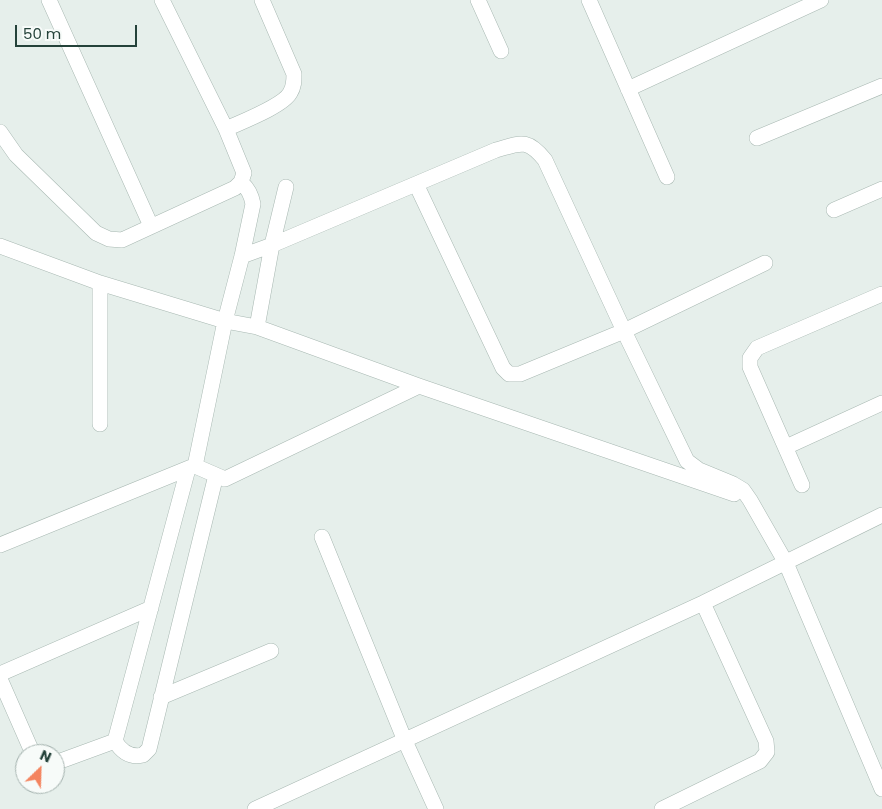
<!DOCTYPE html>
<html>
<head>
<meta charset="utf-8">
<style>
  body { margin:0 }
  #map { position:relative; width:882px; height:809px; overflow:hidden; background:#e6efeb; font-family:Poppins,sans-serif }
  canvas { display:block }
  .north { position:absolute; left:15px; top:744px; width:50px; height:50px; box-sizing:border-box; background:#f7fbf9; border:1px solid #a3b1ad; border-radius:50%; rotate:24deg; font-size:14px; font-weight:700; line-height:20px; text-align:center; color:#24423a }
  .north::after { content:''; display:block; margin:auto; width:18px; height:22px; background:#f4845f; clip-path:polygon(50% 0,100% 100%,50% 72%,0 100%) }
  .scale { position:absolute; left:15px; top:25px; width:122px; height:22px; box-sizing:border-box; border:2px solid #24423a; border-top:0; padding-left:6px; font-size:15px; line-height:18px; white-space:nowrap; color:#24423a; -webkit-text-stroke:4px #f7fbf9; paint-order:stroke }
</style>
</head>
<body>
<div id="map">
<canvas width="882" height="809"></canvas>
<div class="north">N</div>
<div class="scale">50 m</div>
</div>
<script>
const context = document.querySelector('canvas').getContext('2d');
context.lineJoin = 'round';
function stroke(path, color, width, dash) { context.strokeStyle = color; context.lineWidth = width; context.lineCap = dash ? 'butt' : 'round'; context.setLineDash(dash || []); context.stroke(path); }
const street = new Path2D(`
  M49 0 151 226
  M478 0 501 51
  M589 0 667 177
  M628 89 821 0
  M226 129C241 122 283 106 290 93 294 87 294 81 294 74L262 0
  M0 132 16 155 96 233 109 239 122 240 235 188 241 182 244 173 226 129 162 0
  M757 138 882 86
  M241 182C248 189 251 194 253 204L242 256 225 321 195 466 225 479 419 386
  M416 184 503 368 509 374H520L624 331 765 263
  M286 187 272 245 257 327 419 386 734 494
  M834 210 882 189
  M0 246 100 283 225 321 257 327
  M242 256 272 245 496 150C521 143 527 138 545 160L624 331 687 461 699 470 733 484 743 490 750 500 786 563 882 789
  M100 424V283
  M786 447 882 403
  M188 469 115 741C121 751 130 758 143 755L149 749 216 475
  M802 485 750 367V358L757 348 882 294
  M322 537 405 741 436 809
  M0 545 194 466
  M0 674 151 608
  M0 679 33 754
  M161 697 271 651
  M55 763 115 741
  M255 809 703 603 882 515
  M662 809 760 761 767 752 766 741 703 603`);
stroke(street, '#a8b8b2', 16);
stroke(street, '#fff', 15);
</script>
</body>
</html>
